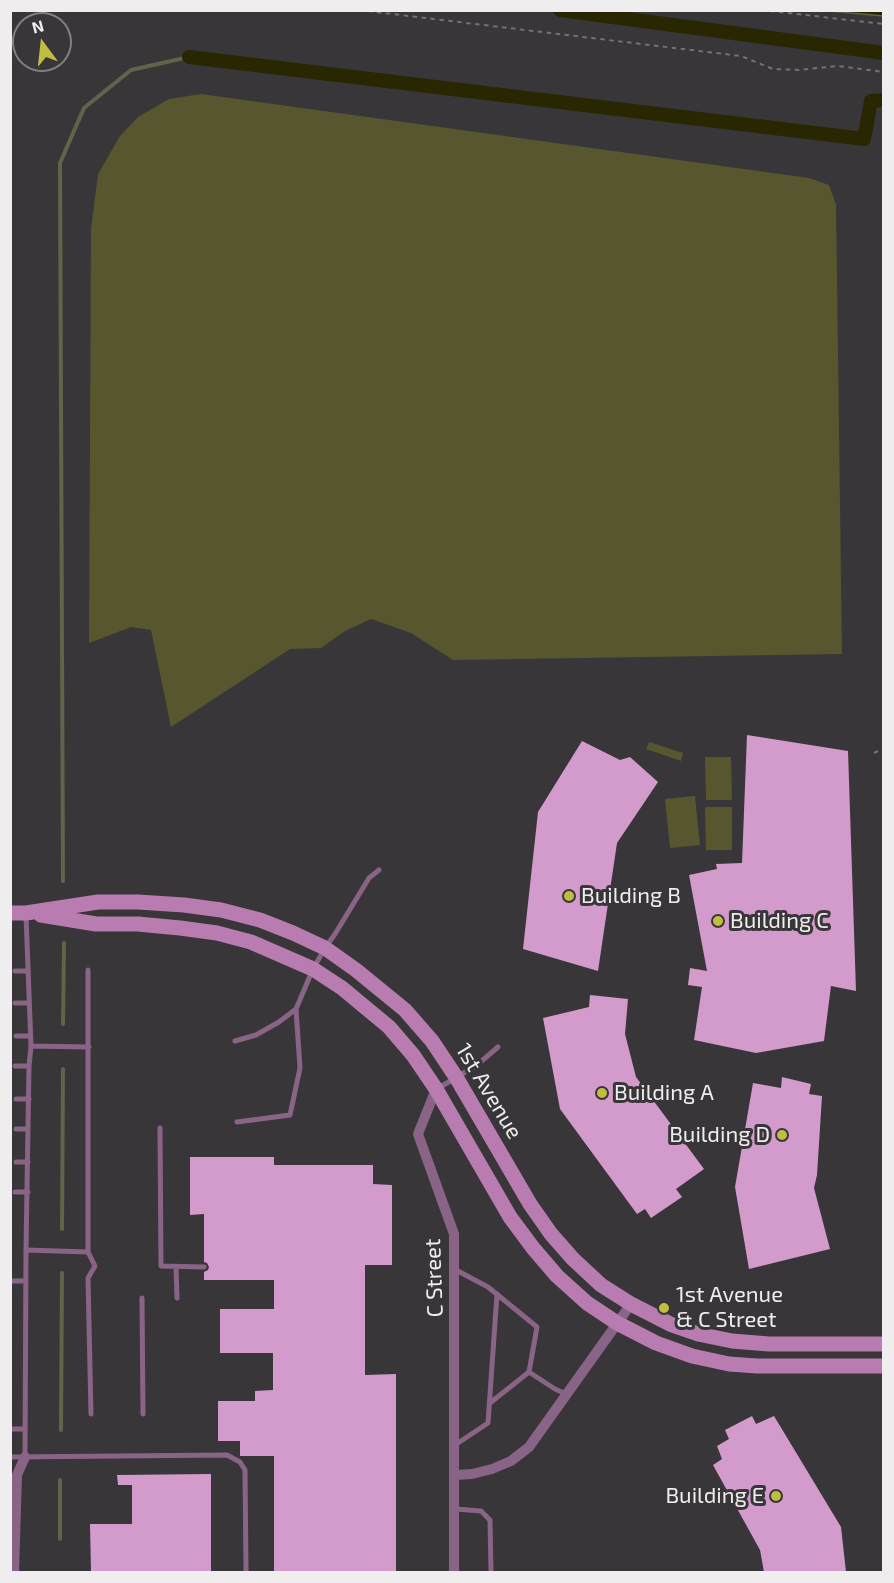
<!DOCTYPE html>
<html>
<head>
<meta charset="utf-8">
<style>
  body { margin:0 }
  #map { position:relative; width:894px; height:1583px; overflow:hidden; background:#393639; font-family:"Exo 2",sans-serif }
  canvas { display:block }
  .frame { position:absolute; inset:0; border:12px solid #f0edef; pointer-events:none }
  .north { position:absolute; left:12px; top:12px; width:60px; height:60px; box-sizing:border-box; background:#393639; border:2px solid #827f82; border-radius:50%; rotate:345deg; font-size:16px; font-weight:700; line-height:24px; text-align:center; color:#f0edef }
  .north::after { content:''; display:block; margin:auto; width:21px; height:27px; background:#c1bd40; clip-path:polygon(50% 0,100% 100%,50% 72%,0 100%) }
</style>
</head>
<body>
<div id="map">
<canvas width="894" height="1583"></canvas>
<div class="frame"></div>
<div class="north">N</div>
</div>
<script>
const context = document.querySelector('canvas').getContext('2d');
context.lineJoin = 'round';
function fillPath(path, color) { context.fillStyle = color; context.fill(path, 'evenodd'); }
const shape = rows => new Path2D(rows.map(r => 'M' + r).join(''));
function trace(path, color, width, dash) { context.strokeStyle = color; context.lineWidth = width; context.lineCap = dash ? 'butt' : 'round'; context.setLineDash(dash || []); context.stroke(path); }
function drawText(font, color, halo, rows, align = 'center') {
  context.font = font + ' "Exo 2",sans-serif'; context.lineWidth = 6; context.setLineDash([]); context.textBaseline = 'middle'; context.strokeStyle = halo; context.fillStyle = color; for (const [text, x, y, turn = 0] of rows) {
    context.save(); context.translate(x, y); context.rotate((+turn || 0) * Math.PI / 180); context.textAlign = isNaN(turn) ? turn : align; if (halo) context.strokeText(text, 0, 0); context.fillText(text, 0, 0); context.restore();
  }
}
fillPath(shape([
  [201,94,809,178,829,185,836,204,842,654,453,660,411,633,371,619,345,631,321,648,290,649,171,727,151,630,131,627,89,643,91,229,98,174,120,136,138,117,169,99],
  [649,742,683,753,681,761,646,749],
  [705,757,731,757,732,800,706,800],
  [695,796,700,845,670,848,665,799],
  [705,807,732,807,732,850,706,850]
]), '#57562e');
const water = shape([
  [830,11,883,11,883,16,830,11]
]);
fillPath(water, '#282702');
trace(water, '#646249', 1.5);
trace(shape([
  [63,881,60,163,84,108,131,70,189,57],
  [63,1024,64,943],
  [62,1229,63,1069],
  [61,1430,62,1273],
  [60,1539,60,1480]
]), '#646249', 4);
trace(shape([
  [560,10,884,53],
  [189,57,864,139,871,101,884,100]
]), '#282702', 14);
fillPath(shape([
  [747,735,848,751,856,991,831,986,824,1041,756,1053,694,1040,702,987,688,985,690,968,707,971,689,875,717,869,716,864,742,863],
  [582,741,620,760,630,757,658,782,617,843,598,971,523,949,538,812],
  [590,995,628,999,625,1034,636,1077,704,1169,676,1189,682,1197,651,1218,645,1209,637,1214,560,1109,543,1018,589,1007],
  [782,1077,811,1084,809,1094,822,1096,817,1175,814,1188,830,1249,749,1269,735,1187,753,1083,781,1088],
  [190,1157,274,1157,274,1165,373,1165,373,1184,392,1185,392,1265,365,1265,365,1375,396,1374,396,1572,274,1572,274,1456,240,1456,240,1441,218,1441,218,1401,255,1401,255,1391,273,1390,273,1353,220,1353,220,1309,274,1309,274,1280,204,1280,204,1272,208,1270,209,1267,207,1263,204,1262,204,1214,190,1215],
  [752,1416,756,1424,774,1416,841,1527,846,1572,764,1572,760,1550,713,1465,722,1459,717,1446,729,1439,725,1430],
  [211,1474,211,1572,91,1572,90,1524,132,1524,132,1485,118,1485,117,1475]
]), '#d29bcb');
trace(shape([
  [359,10,741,56,773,69,798,70,838,66,884,72],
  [761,10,884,24],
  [874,753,884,748]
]), '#747174', 2, [4.5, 4.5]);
trace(shape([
  [88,970,88,1252,95,1266,88,1278,91,1414],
  [15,971,28,971],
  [15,1003,29,1003],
  [16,1036,30,1036],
  [235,1041,256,1035,279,1022,296,1009,313,969,325,948,335,934,369,878,379,870],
  [31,1046,89,1047],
  [15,1066,29,1066],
  [437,1089,477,1065,498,1047],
  [16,1099,29,1099],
  [237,1122,290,1115,300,1068,296,1009],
  [160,1128,161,1266,204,1267],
  [16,1129,28,1129],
  [16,1162,28,1162],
  [15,1192,28,1192],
  [26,1250,88,1252],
  [176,1267,177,1298],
  [454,1269,488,1287,537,1327,529,1372,555,1389,566,1394],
  [10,1281,26,1281],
  [142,1298,143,1414],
  [490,1403,529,1372],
  [10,1429,25,1429],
  [455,1445,488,1423,497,1294],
  [10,1457,227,1455,240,1462,245,1470,246,1572],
  [25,1457,26,1250,29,1066,31,1046,26,915],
  [455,1509,481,1511,490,1520,491,1572]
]), '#8a6486', 5);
trace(shape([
  [436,1089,418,1134,454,1234,454,1572],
  [455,1475,472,1474,492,1469,511,1461,529,1447,631,1304],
  [14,1572,17,1475,25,1457]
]), '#8a6486', 10);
trace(shape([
  [10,913,26,913,98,902,138,902,184,905,221,910,260,920,293,933,325,948,356,970,405,1010,432,1041,456,1077,530,1204,551,1234,573,1259,601,1285,631,1304,672,1325,698,1334,732,1341,769,1344,884,1344],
  [41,915,96,924,138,924,180,928,217,933,251,942,313,969,342,988,389,1027,413,1055,436,1089,510,1217,533,1248,557,1276,587,1303,617,1323,656,1343,692,1356,729,1364,757,1366,884,1366]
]), '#b87cb1', 15);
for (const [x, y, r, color] of [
  [569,896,6,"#c1bd40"],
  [718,921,6,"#c1bd40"],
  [602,1093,6,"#c1bd40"],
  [782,1135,6,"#c1bd40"],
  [664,1308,6,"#c1bd40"],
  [776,1496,6,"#c1bd40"]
]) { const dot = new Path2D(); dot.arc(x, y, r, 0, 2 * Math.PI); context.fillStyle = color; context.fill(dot); trace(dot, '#393639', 2); }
drawText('22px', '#f0edef', '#393639', [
  ["Building B",581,896],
  ["Building C",730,921],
  ["Building A",614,1093],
  ["Building D",770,1135,"right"],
  ["1st Avenue",676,1295],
  ["& C Street",676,1320],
  ["Building E",764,1496,"right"]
], 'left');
drawText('22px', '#f0edef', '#393639', [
  ["1st Avenue",489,1091,59],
  ["C Street",434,1278,-92]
]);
</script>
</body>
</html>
